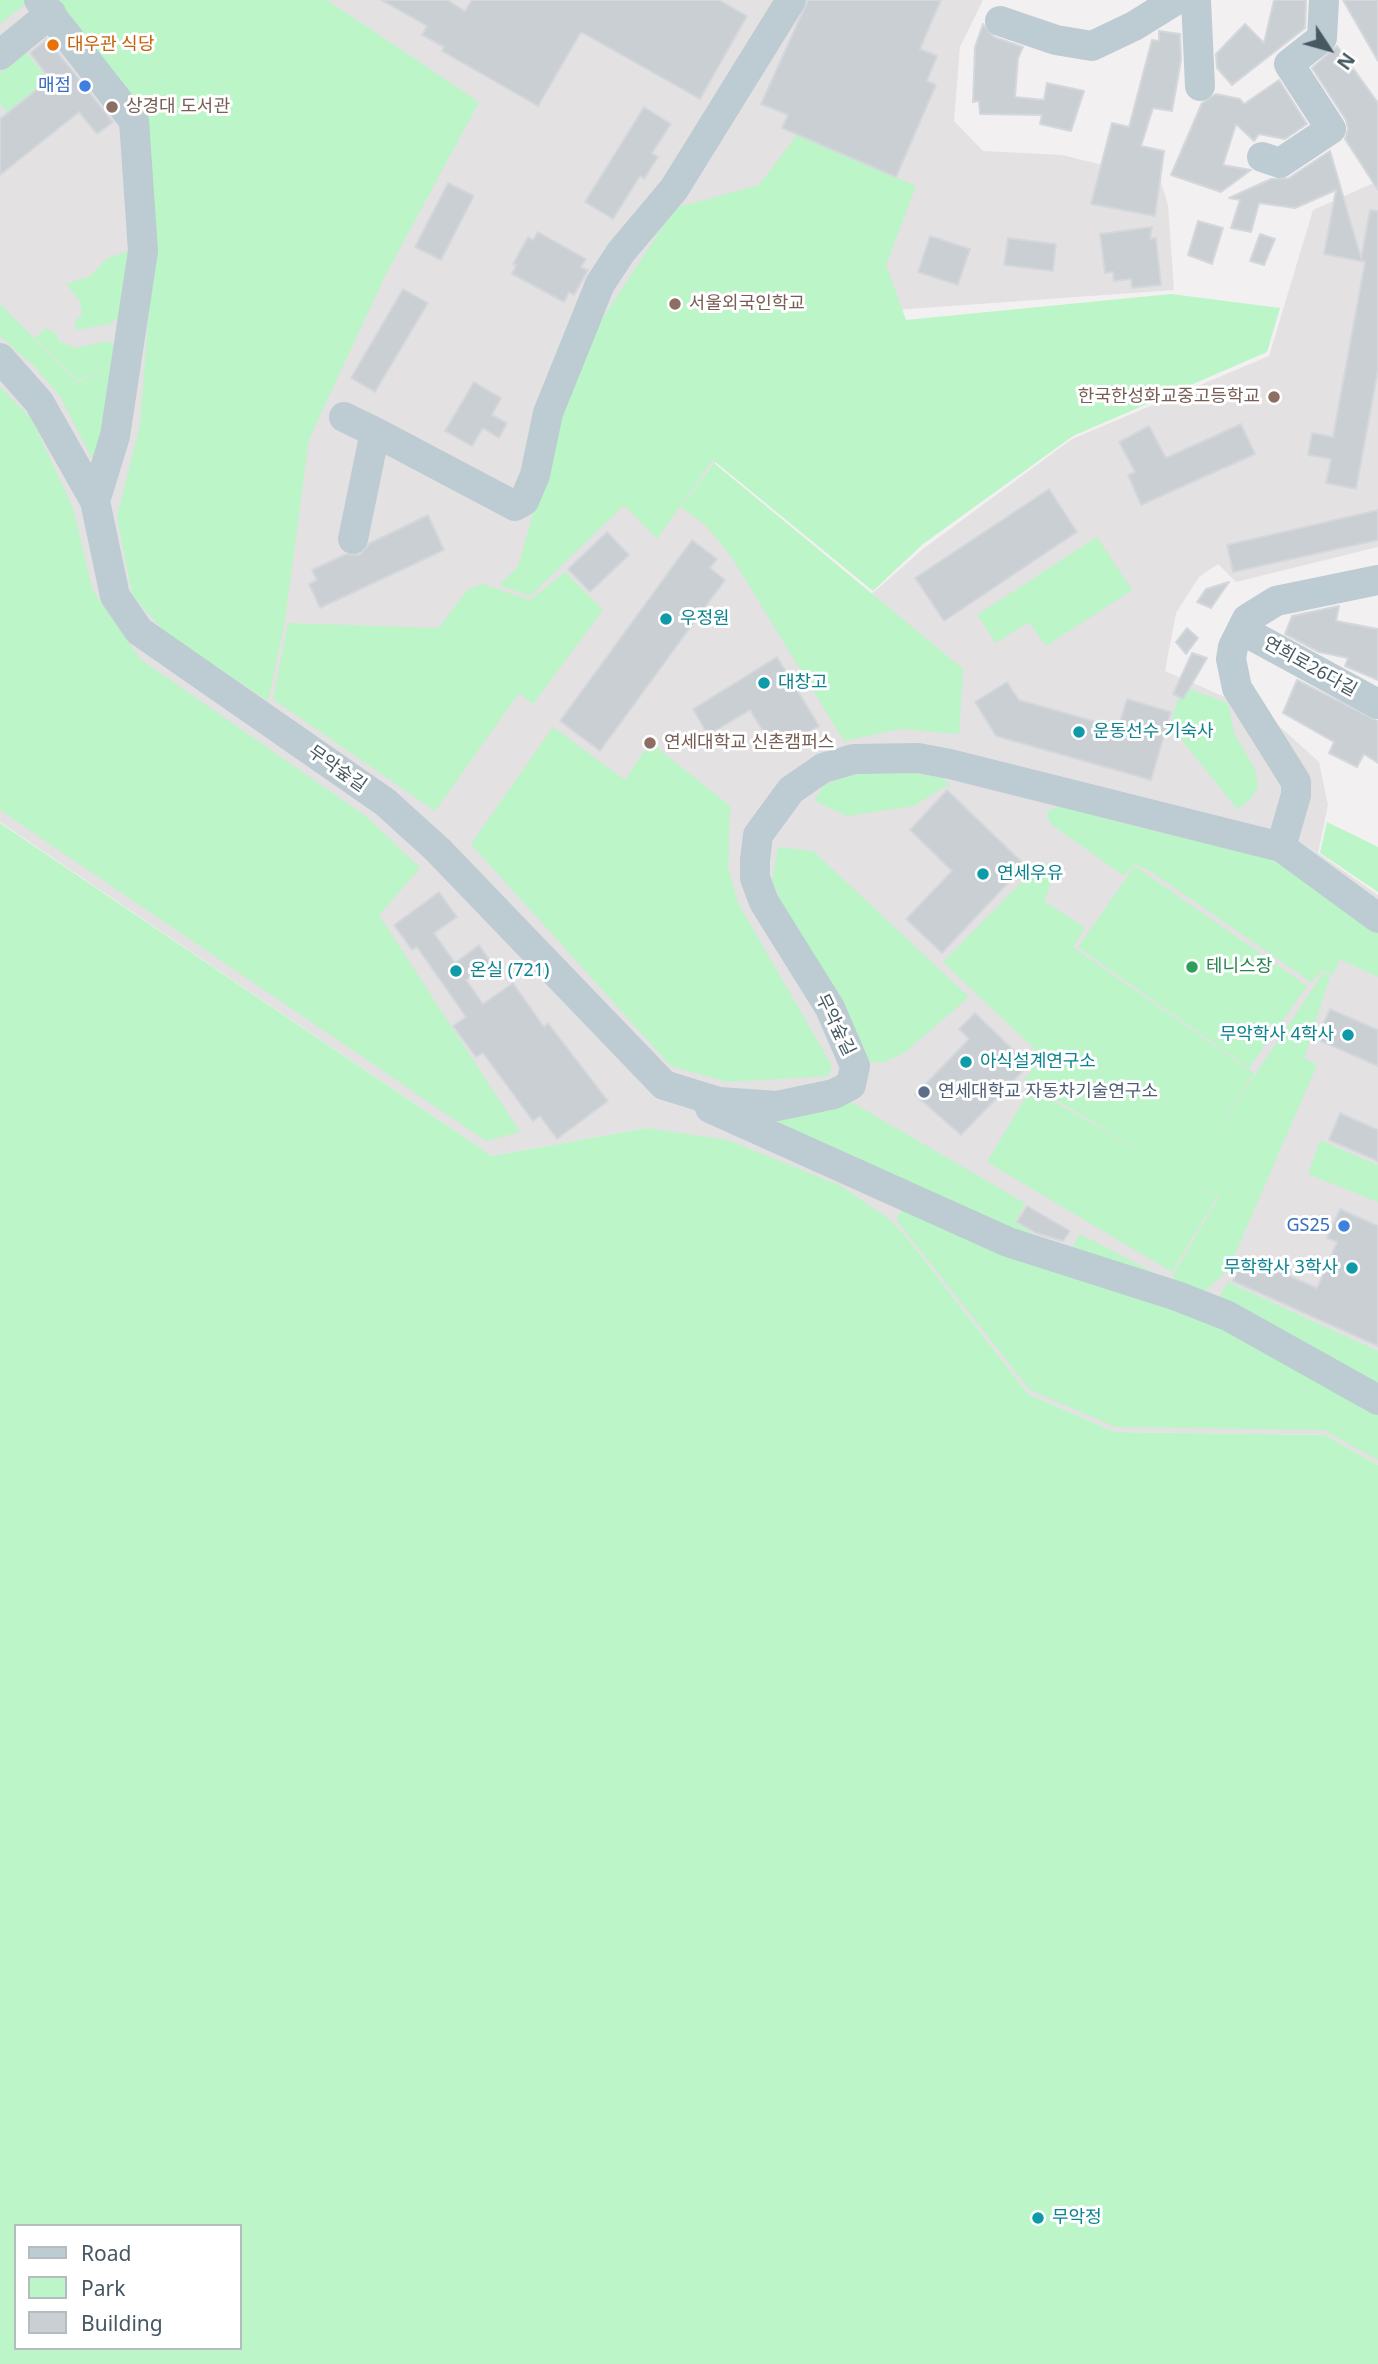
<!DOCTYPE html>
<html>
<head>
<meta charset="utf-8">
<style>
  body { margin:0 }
  #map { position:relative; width:1378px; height:2364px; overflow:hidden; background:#f3f0f1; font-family:"Noto Sans",sans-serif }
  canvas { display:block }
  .legend { position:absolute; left:14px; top:2224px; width:228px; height:126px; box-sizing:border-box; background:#fff; border:2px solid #b5bcc0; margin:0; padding:9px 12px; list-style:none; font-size:21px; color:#465861 }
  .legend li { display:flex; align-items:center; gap:14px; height:35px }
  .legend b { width:35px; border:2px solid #b5bcc0 }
  .north { position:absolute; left:1294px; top:14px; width:70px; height:70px; -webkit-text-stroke:5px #fff; paint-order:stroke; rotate:126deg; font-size:19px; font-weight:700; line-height:28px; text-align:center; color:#465861 }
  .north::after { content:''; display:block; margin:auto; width:24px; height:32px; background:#465861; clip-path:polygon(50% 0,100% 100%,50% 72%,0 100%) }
</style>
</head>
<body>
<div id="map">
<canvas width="1378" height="2364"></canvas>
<ul class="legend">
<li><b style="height:9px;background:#bdcbd2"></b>Road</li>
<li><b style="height:19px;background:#bbf5c8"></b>Park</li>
<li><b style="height:19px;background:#cacfd4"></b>Building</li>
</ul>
<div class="north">N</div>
</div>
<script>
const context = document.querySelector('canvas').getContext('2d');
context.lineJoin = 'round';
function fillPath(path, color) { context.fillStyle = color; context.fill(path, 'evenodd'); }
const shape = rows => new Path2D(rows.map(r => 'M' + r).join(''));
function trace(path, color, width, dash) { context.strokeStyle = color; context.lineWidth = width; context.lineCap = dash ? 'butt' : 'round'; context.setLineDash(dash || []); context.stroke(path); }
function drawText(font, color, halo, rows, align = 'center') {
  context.font = font + ' "Noto Sans","Noto Sans KR",sans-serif'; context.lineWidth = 6; context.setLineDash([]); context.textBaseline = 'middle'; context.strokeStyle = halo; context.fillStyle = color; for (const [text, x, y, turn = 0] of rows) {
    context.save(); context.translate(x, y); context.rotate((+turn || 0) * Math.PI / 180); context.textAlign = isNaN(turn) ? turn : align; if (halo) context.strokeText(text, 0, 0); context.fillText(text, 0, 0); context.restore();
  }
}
fillPath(shape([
  [0,0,983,0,960,47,954,121,983,151,1062,155,1160,179,1168,205,1174,290,770,319,703,495,867,598,923,549,1072,439,1269,356,1313,210,1378,181,1378,547,1236,582,1218,564,1199,577,1176,613,1165,671,1232,700,1258,707,1319,762,1328,805,1318,853,1378,895,1378,1465,1325,1435,1115,1432,1028,1394,905,1235,888,1218,646,1128,492,1156,0,822]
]), '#e4e1e3');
fillPath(shape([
  [0,0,26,0,28,2,0,24],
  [52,0,327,0,479,102,385,276,309,439,285,621,268,701,164,632,132,594,117,517,140,425,153,258,145,117],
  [26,52,48,79,7,112,0,104,0,73],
  [797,135,916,186,886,265,906,320,1171,294,1280,308,1267,352,1073,436,923,544,873,591,713,460,657,539,624,505,530,596,499,585,518,567,560,417,587,342,675,208,759,185],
  [128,251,131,251,125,312,110,324,76,330,75,321,82,314,80,301,66,284,90,276,106,259],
  [0,304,77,382,106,370,77,380,35,338,46,328,57,334,59,341,75,348,108,341,116,346,99,459,92,458,60,396,35,367,0,336],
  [0,387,31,418,73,508,93,591,140,659,367,817,420,868,379,915,520,1132,486,1141,0,810],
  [714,463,963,669,959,734,900,729,844,741,731,556,706,526,681,507],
  [1097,537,1132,590,1046,646,1029,622,996,643,977,615],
  [565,572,603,610,533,704,519,693,435,811,273,699,288,623,439,628,467,590,483,584,530,600],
  [1182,686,1228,703,1234,733,1255,769,1258,787,1249,801,1237,809,1170,725],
  [553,727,625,780,650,742,730,806,728,867,738,903,832,1066,828,1076,727,1082,671,1066,471,844],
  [888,769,942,778,953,788,947,785,914,806,847,816,814,801,824,785,849,776],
  [1062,805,1122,823,1268,858,1307,879,1378,931,1378,977,1340,959,1333,975,1323,970,1311,982,1152,872,1135,864,1124,876,1052,825,1047,817,1048,811],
  [1327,822,1378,847,1378,892,1320,853],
  [0,823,492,1156,646,1128,728,1140,841,1186,888,1218,905,1235,1028,1394,1115,1432,1325,1435,1378,1465,1378,2364,0,2364],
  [16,2226,240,2226,240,2348,16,2348],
  [778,847,813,851,969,997,904,1053,882,1063,864,1061,789,921,772,880],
  [1042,861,1056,870,1044,901,1085,928,1073,947,1254,1073,1209,1143,1324,972,1330,976,1304,1058,1317,1065,1228,1270,1197,1298,1179,1292,1173,1275,1219,1197,1190,1181,1217,1197,1172,1272,987,1162,1031,1088,1152,1158,1024,1080,1042,1056,943,962],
  [1135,866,1307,986,1249,1068,1078,947],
  [846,1099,1025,1203,1015,1222,1062,1253,746,1109],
  [1320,1140,1378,1165,1378,1202,1308,1174],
  [908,1202,1225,1320,1378,1407,1378,1460,1324,1430,1116,1427,1030,1390,896,1219],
  [1080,1234,1166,1279,1067,1257],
  [1228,1282,1378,1351,1378,1389,1217,1301]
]), '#bbf5c8');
const building = shape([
  [381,0,447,0,465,11,472,0,719,0,747,16,700,99,581,32,538,106,442,51,444,47,422,35,427,26,381,0],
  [808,0,941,0,920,49,937,56,927,81,936,85,896,177,782,128,788,115,761,104,808,0],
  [1274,0,1306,0,1305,28,1232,85,1217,68,1216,54,1245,24,1264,43,1274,0],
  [1343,0,1378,0,1378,61,1343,0],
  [983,24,994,37,1023,47,1018,58,1015,97,1044,100,1047,83,1084,91,1071,131,1040,124,1042,115,980,114,979,101,973,102,975,47,983,24],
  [1159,31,1180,34,1181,60,1172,111,1153,108,1141,146,1164,151,1155,216,1091,204,1112,123,1129,127,1152,40,1159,41,1159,31],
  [47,39,113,122,97,134,79,112,0,175,0,119,50,79,30,53,47,39],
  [1337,46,1378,103,1378,190,1345,139,1348,129,1346,120,1312,68,1337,46],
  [1279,80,1307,124,1285,139,1259,134,1254,141,1236,124,1223,165,1251,170,1221,192,1171,175,1202,103,1216,94,1240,99,1244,104,1279,80],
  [644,107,671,124,652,153,658,157,644,179,640,176,613,219,585,202,644,107],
  [1330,151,1361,258,1370,210,1378,211,1378,370,1356,489,1326,483,1331,459,1308,455,1312,433,1333,437,1365,262,1324,254,1336,190,1295,208,1259,203,1251,232,1231,228,1240,200,1229,198,1271,179,1289,178,1330,151],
  [448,183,474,196,441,260,415,247,448,183],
  [1198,221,1223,228,1212,264,1188,255,1198,221],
  [1152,227,1150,239,1156,238,1161,285,1132,288,1131,279,1114,281,1113,272,1105,273,1100,234,1152,227],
  [538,232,586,259,581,267,588,270,574,295,569,292,564,302,512,274,516,265,513,264,528,237,533,240,538,232],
  [1260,234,1275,239,1264,265,1250,261,1260,234],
  [930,236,970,249,958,285,918,272,930,236],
  [1008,238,1056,244,1053,271,1004,265,1008,238],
  [403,289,428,303,375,392,351,378,403,289],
  [474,382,501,398,492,415,507,423,499,438,483,428,472,446,445,431,474,382],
  [1241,424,1255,454,1141,505,1128,475,1135,472,1119,442,1149,426,1166,458,1241,424],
  [1049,489,1077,532,944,621,915,578,1049,489],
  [1378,510,1378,540,1233,572,1227,545,1378,510],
  [428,515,444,550,320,608,309,584,317,580,312,570,346,554,359,555,370,543,428,515],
  [607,532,629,555,590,592,568,569,607,532],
  [692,540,717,559,710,568,725,580,600,751,560,721,692,540],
  [1229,582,1211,608,1197,602,1206,589,1229,582],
  [1339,606,1336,621,1378,629,1378,680,1345,666,1348,658,1319,652,1285,634,1292,616,1339,606],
  [1187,628,1198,638,1186,654,1176,642,1187,628],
  [1192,653,1207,658,1183,699,1173,694,1192,653],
  [777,657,819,726,776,752,750,710,708,735,693,709,777,657],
  [1297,680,1378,721,1378,763,1364,754,1357,767,1329,753,1334,742,1283,713,1297,680],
  [1007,682,1019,700,1118,728,1127,699,1171,712,1151,780,996,736,975,702,1007,682],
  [947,790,1025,865,942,953,906,919,952,871,910,830,947,790],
  [439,892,457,917,434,933,455,963,479,945,491,962,466,980,483,1004,513,983,544,1027,548,1023,608,1101,557,1139,540,1116,533,1121,483,1053,476,1057,453,1026,466,1017,417,947,412,950,394,925,439,892],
  [1330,1009,1378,1030,1378,1066,1316,1039,1330,1009],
  [975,1013,1029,1065,961,1135,915,1095,969,1039,959,1029,975,1013],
  [1340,1113,1378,1130,1378,1161,1329,1140,1340,1113],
  [1027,1206,1070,1231,1063,1241,1036,1233,1017,1222,1027,1206],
  [1340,1209,1378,1226,1378,1346,1233,1281,1244,1256,1317,1288,1337,1242,1327,1238,1340,1209]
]);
fillPath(building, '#cacfd4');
trace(building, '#d4d8dd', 2);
trace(shape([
  [39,0,134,121,143,251,115,436,95,501],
  [1196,0,1200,86],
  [1000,21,1056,40,1092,46,1134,26,1176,0],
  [0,55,51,13],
  [1262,157,1280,163,1331,129,1289,64,1322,38,1324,0],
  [0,358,39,402,95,501,115,596,139,631,385,802,438,850,664,1085,719,1102,777,1106,834,1094,851,1085,855,1066,830,1008,764,902,755,878,755,860,758,835,791,790,823,768,854,759,918,758,950,764,1281,847,1378,918],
  [344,417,375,432],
  [353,539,375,432,515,506,524,501,535,475,548,413,600,284,621,252,674,189,791,0],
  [1242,630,1378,704],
  [1281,847,1296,795,1296,782,1237,688,1231,659,1233,647,1247,619,1276,601,1378,580],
  [710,1108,1008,1242,1177,1296,1228,1316,1378,1400]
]), '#bdcbd2', 30);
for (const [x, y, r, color] of [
  [53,45,7,"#e8710a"],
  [85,86,7,"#3f7fe0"],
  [112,107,7,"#8d6e63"],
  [675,304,7,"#8d6e63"],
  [1274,397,7,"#8d6e63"],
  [666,619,7,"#0f9aa8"],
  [764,683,7,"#0f9aa8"],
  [1079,732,7,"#0f9aa8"],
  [650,743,7,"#8d6e63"],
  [983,874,7,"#0f9aa8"],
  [1192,967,7,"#2e9e5b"],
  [456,971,7,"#0f9aa8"],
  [1348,1035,7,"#0f9aa8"],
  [966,1062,7,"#0f9aa8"],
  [924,1092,7,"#5c6f8a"],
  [1344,1226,7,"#3f7fe0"],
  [1352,1268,7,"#0f9aa8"],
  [1038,2218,7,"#0f9aa8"]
]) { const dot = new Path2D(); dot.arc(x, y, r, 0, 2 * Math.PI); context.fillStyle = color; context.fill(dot); trace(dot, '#fff', 2.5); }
drawText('18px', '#c56008', '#fff', [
  ["대우관 식당",67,45]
], 'left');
drawText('18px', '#366cbe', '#fff', [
  ["매점",71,86],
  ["GS25",1330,1226]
], 'right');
drawText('18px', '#785e54', '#fff', [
  ["상경대 도서관",126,107],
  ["서울외국인학교",689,304],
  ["한국한성화교중고등학교",1260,397,"right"],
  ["연세대학교 신촌캠퍼스",664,743]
], 'left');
drawText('18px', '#0d838f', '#fff', [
  ["우정원",680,619],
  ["대창고",778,683],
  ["운동선수 기숙사",1093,732],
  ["연세우유",997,874],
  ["온실 (721)",470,971],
  ["무악학사 4학사",1334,1035,"right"],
  ["아식설계연구소",980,1062],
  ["무학학사 3학사",1338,1268,"right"],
  ["무악정",1052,2218]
], 'left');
drawText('18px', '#465861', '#fff', [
  ["연희로26다길",1310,667,29],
  ["무악숲길",337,769,35],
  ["무악숲길",835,1025,64]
]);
drawText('18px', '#27864d', '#fff', [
  ["테니스장",1206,967]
], 'left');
drawText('18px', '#4e5e75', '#fff', [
  ["연세대학교 자동차기술연구소",938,1092]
], 'left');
</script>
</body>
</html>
